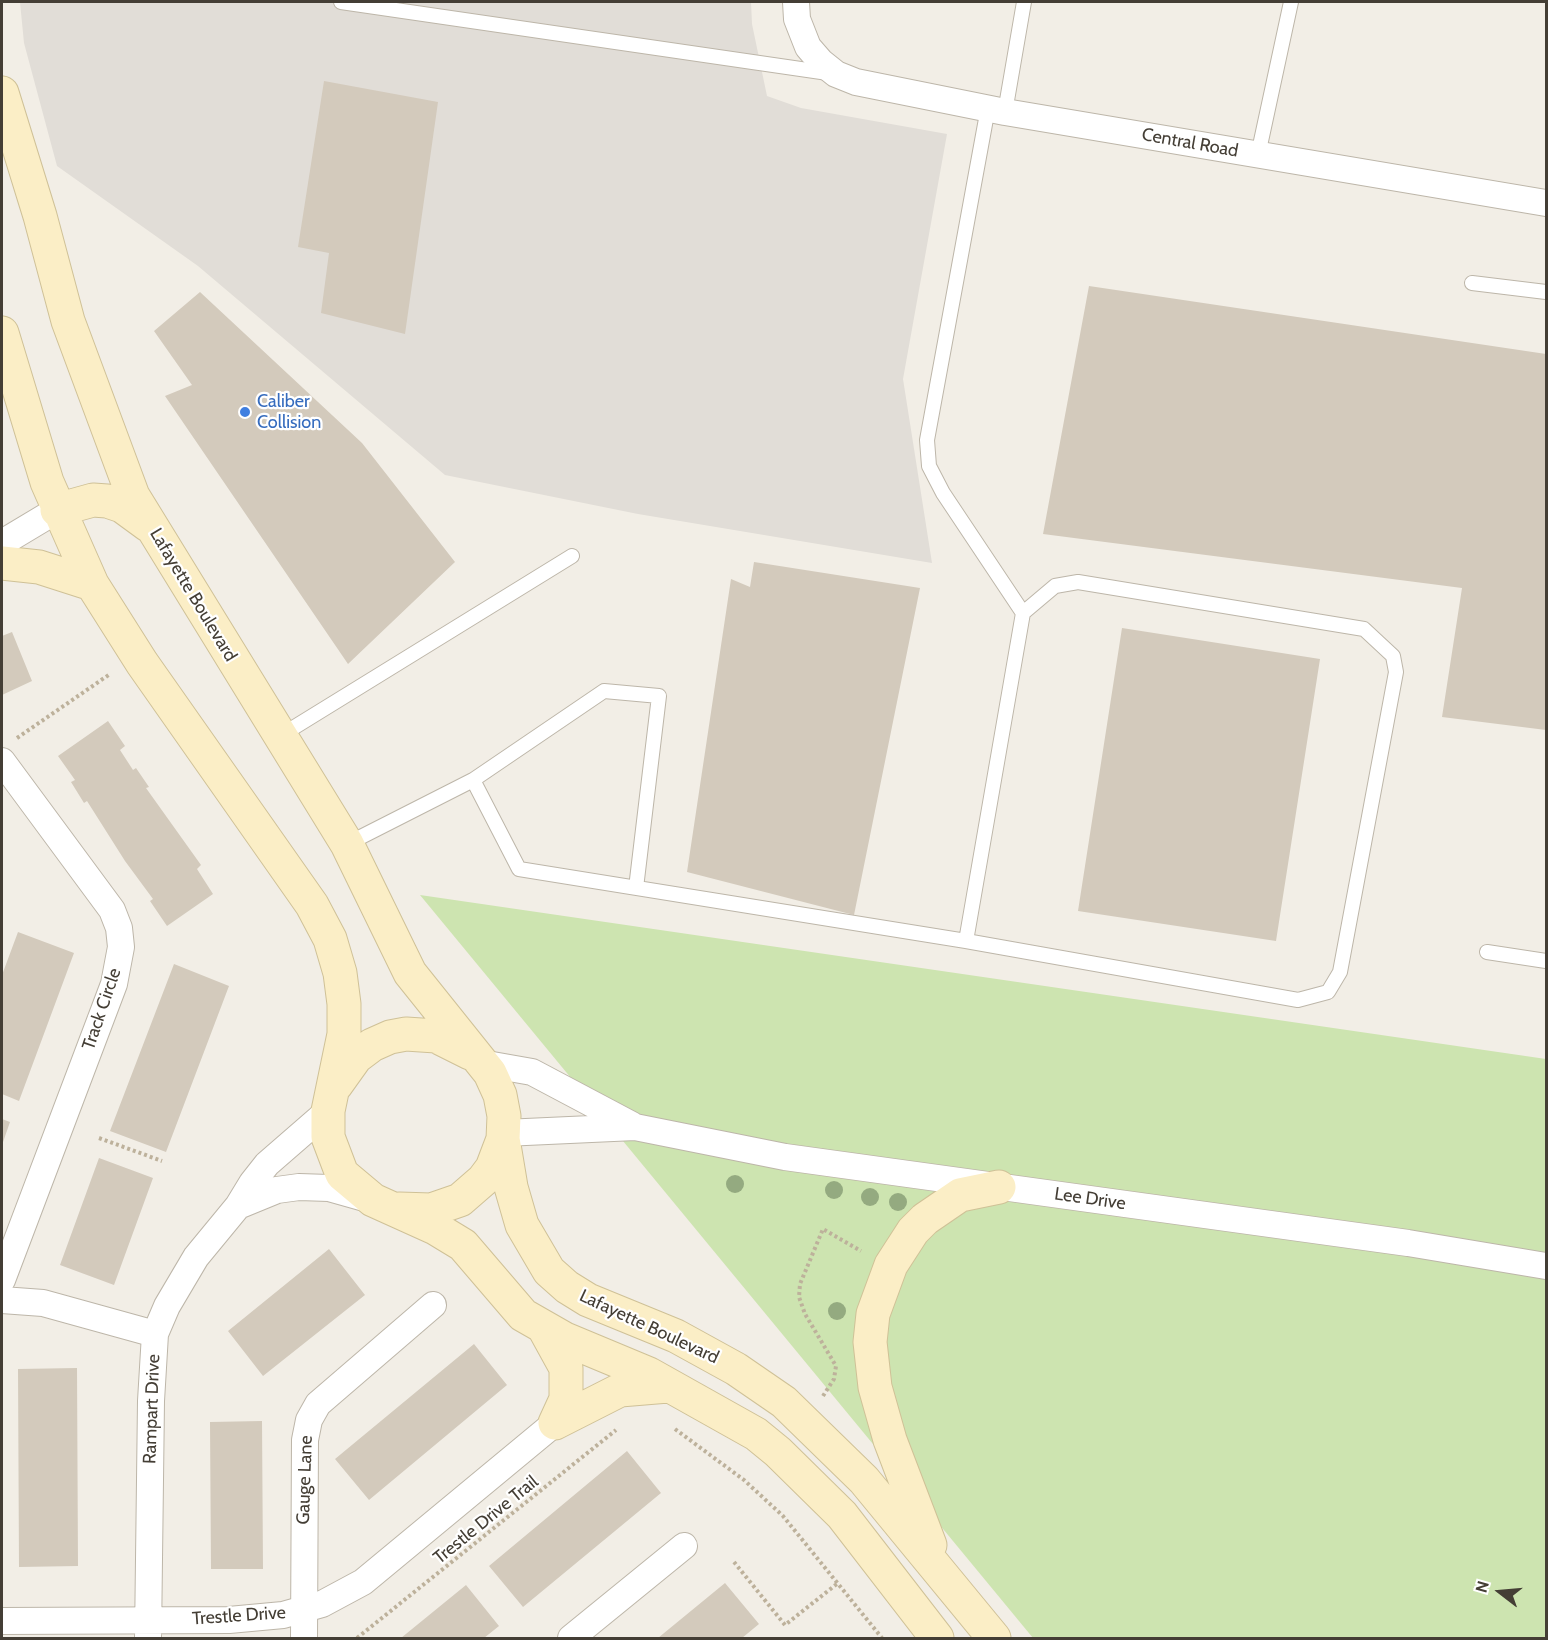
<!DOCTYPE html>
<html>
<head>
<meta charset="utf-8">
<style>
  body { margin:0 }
  #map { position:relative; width:1548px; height:1640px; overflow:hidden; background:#f2eee6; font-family:Cabin,sans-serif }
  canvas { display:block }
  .frame { position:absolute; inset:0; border:3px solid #443e35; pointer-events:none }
  .north { position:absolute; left:1470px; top:1562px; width:60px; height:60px; -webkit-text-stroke:4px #fff; paint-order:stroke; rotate:286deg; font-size:16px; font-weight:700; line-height:24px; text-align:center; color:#443e35 }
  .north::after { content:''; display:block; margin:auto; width:21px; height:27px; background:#443e35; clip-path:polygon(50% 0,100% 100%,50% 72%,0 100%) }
</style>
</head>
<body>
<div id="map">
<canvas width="1548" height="1640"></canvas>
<div class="frame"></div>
<div class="north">N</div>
</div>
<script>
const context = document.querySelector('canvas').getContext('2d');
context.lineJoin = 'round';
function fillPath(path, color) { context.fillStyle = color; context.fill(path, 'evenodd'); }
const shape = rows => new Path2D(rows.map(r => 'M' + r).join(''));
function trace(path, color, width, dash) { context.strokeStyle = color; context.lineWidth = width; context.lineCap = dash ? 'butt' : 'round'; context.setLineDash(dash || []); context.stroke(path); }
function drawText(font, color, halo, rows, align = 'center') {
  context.font = font + ' Cabin,sans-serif'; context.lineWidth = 4.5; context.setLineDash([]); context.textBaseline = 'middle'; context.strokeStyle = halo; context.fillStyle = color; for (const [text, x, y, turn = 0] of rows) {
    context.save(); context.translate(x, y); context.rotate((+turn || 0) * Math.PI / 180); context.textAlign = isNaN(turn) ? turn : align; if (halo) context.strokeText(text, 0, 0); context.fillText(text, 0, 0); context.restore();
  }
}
fillPath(shape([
  [20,2,751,2,752,24,767,96,801,108,947,134,903,379,932,563,638,514,445,475,198,266,57,166,24,43]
]), '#e1ddd7');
fillPath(shape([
  [420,895,1546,1059,1546,1638,1033,1638]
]), '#cde4b0');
fillPath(shape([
  [324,81,438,102,405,334,321,313,329,253,298,247],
  [1089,286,1546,354,1546,730,1442,717,1462,588,1043,534],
  [200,292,362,443,455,562,348,664,165,396,192,385,154,331],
  [754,562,920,588,854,915,687,872,731,579,750,587],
  [1122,628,1320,659,1276,941,1078,911],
  [12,632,32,681,2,695,2,636],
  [108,721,125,746,120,750,133,770,136,768,149,787,146,788,201,865,197,869,213,894,167,926,150,901,153,899,125,861,87,801,84,803,71,782,75,780,58,756],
  [18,932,74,953,19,1101,2,1094,2,975],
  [174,964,229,986,166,1152,110,1131],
  [2,1119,10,1122,2,1145],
  [99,1158,153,1178,114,1285,60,1265],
  [329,1249,365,1295,263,1376,228,1331],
  [474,1344,507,1385,369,1500,335,1459],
  [77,1368,78,1566,19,1567,18,1369],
  [262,1421,263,1569,211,1569,210,1422],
  [627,1451,661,1493,523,1607,489,1566],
  [725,1583,759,1624,742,1638,658,1638],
  [466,1585,499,1626,484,1638,401,1638]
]), '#d3cabc');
const service = shape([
  [341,2,828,73],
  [988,108,927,440,929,466,943,493,1023,613],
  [1005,112,1024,2],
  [1258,155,1291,2],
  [1472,283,1546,292],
  [280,736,572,556],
  [473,780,604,691,659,696,636,888],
  [347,844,473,780,519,869,966,941,1023,613,1055,586,1078,582,1364,629,1393,656,1396,672,1340,972,1328,992,1298,1000,966,941],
  [1487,952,1546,961]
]);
const minor = shape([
  [796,2,797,19,808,47,821,62,836,74,856,82,1005,112,1546,203],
  [2,543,57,510],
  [2,761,112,910,119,928,121,947,114,984,2,1280],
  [481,1063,532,1072,632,1125],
  [504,1133,635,1127,785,1157,1408,1243,1546,1266],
  [238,1206,277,1190,299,1187,329,1188,368,1199],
  [2,1300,43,1303,155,1334],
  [2,1621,229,1620,283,1615,322,1604,363,1582,555,1423],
  [148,1638,151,1401,155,1334,167,1306,196,1257,238,1206,252,1183,267,1164,328,1111],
  [304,1638,305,1440,309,1420,318,1404,433,1305],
  [571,1638,684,1546]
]);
const secondary = shape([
  [2,93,40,216,68,321,133,496,347,844,410,973,490,1073,500,1095,504,1116,503,1139,492,1168,483,1180,460,1200,431,1210,399,1209],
  [2,333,47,482,92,584,142,663,312,905,330,939,340,973,344,1004,344,1034,328,1111,328,1137,342,1174,373,1200,435,1228,463,1245,523,1315,565,1339,649,1374,756,1434,778,1452,842,1515,937,1638],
  [57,510,93,500,107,501,122,506,148,525],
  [2,563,39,567,92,584],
  [336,1085,356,1057,372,1045,390,1037,406,1034,436,1036,470,1053],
  [503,1139,511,1187,522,1225,549,1271,567,1287,588,1300,676,1336,736,1369,784,1402,864,1480,994,1638],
  [544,1328,566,1368,566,1399,555,1423],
  [555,1423,620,1390,668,1386],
  [930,1545,890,1440,875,1387,870,1342,873,1314,891,1265,913,1231,925,1219,960,1195,999,1187]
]);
trace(service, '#bdb6a9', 16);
trace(minor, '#bdb6a9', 28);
trace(secondary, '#cfc197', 35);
trace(shape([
  [17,738,110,674],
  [99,1138,162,1161],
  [823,1396,834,1379,836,1366,805,1314,799,1297,800,1284,823,1229,861,1251],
  [675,1429,744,1480,783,1516,882,1638],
  [734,1562,785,1625,838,1583],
  [357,1638,616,1430]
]), '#bdb19b', 4, [3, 3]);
trace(service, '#fff', 14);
trace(minor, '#fff', 26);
trace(secondary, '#fbeec6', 33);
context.fillStyle = '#94aa80';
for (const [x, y] of [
  [735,1184],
  [834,1190],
  [870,1197],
  [898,1202],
  [837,1311]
]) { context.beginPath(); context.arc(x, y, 9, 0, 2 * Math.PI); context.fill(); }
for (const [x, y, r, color] of [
  [245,412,6,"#3f7fe0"]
]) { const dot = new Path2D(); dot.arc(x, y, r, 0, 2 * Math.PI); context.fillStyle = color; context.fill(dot); trace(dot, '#fff', 2); }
drawText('18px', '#443e35', '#fff', [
  ["Central Road",1190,143,10],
  ["Lafayette Boulevard",193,595,59],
  ["Track Circle",102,1009,-71],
  ["Lee Drive",1090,1199,8],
  ["Lafayette Boulevard",649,1327,25],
  ["Rampart Drive",152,1409,-88],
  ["Gauge Lane",305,1480,-88],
  ["Trestle Drive Trail",486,1520,-39],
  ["Trestle Drive",239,1616,-4]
]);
drawText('18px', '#366cbe', '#fff', [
  ["Caliber",257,402],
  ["Collision",257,423]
], 'left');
</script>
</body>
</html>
